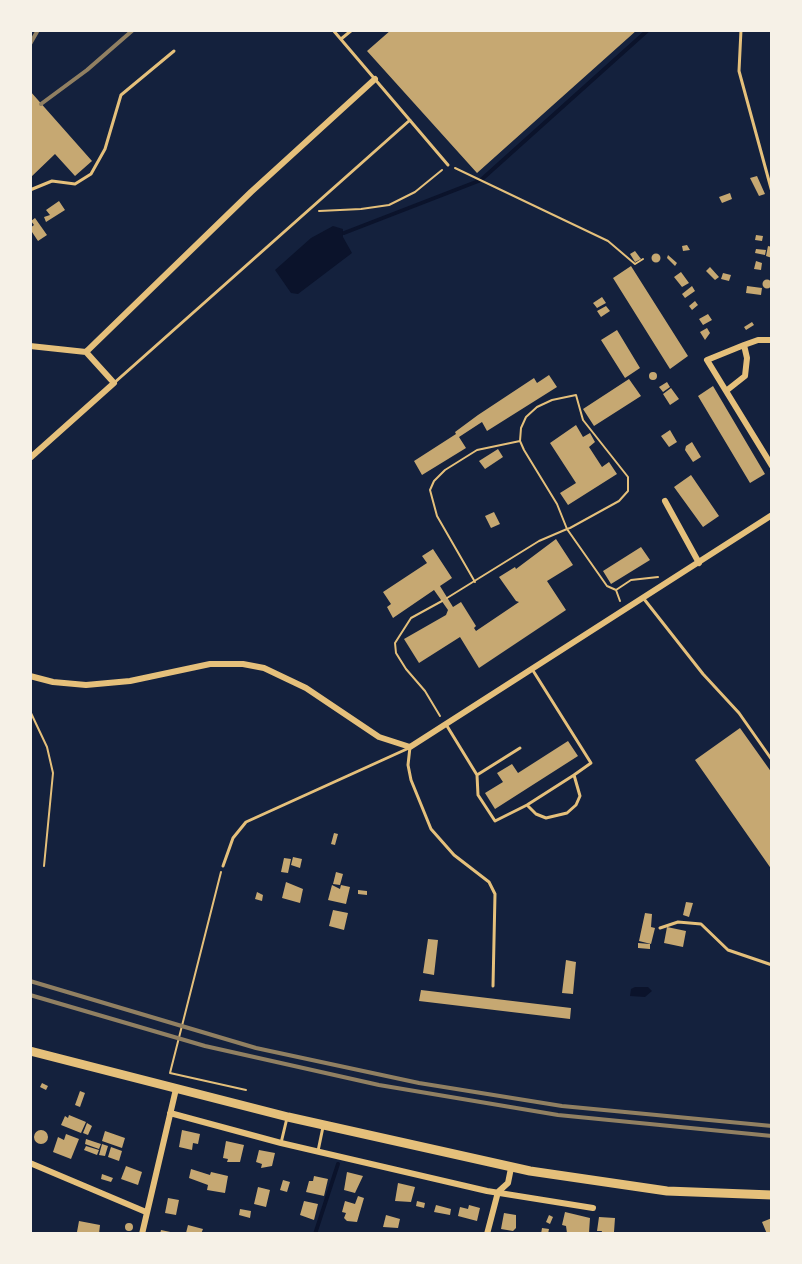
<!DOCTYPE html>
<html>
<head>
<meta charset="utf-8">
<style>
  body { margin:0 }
  #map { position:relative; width:802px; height:1264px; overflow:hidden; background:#14213d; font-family:"Varela Round",sans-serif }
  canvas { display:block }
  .frame { position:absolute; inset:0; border:32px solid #f6f1e7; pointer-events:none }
</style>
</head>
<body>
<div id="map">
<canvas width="802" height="1264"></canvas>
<div class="frame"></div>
</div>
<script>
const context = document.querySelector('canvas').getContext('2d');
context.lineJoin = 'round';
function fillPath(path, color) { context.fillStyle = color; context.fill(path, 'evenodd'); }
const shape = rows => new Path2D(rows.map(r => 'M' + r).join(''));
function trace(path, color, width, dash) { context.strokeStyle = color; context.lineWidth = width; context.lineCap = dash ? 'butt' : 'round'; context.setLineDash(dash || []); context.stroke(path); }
fillPath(shape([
  [333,226,343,229,343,237,352,253,298,294,291,293,275,270,311,238],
  [635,987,648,987,652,991,645,997,630,996,631,989]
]), '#0b132b');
trace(shape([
  [344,233,481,180,648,30],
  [315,1234,338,1164]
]), '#0b132b', 4);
fillPath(shape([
  [391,30,637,30,477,173,367,51],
  [30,91,92,161,75,176,55,154,30,178],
  [757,176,765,194,759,196,750,178],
  [730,193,732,199,722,203,719,197],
  [59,201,65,210,46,222,44,217,50,215,46,210],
  [35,218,47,235,38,241,32,232,30,234,30,228,34,225,31,221],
  [756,235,763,236,762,241,755,240],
  [687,245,690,250,683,251,682,246],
  [768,246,772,247,772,258,766,256],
  [756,249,766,250,765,255,755,253],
  [635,251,641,259,635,262,630,254],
  '651.5 258a4.5 4.5 0 1 1 9 0a4.5 4.5 0 1 1-9 0Z',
  [668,255,677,263,675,266,667,258],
  [756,261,762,263,761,270,754,269],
  [631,266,688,356,670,369,613,278],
  [710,267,719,277,715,280,706,271],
  [681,272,689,283,682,287,674,277],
  [723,273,731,275,729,281,721,279],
  '762.5 284a4.5 4.5 0 1 1 9 0a4.5 4.5 0 1 1-9 0Z',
  [692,286,695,291,685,298,682,294],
  [747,286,762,288,761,295,746,293],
  [602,297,606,303,597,308,593,303],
  [695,301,698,305,692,310,689,306],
  [606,306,610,311,601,317,597,311],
  [708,314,712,320,703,325,699,319],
  [752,322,754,325,746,330,744,327],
  [707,328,710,333,705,340,700,332],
  [617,330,640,368,625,378,601,340],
  '649 376a4 4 0 1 1 8 0a4 4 0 1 1-8 0Z',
  [549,375,557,387,487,431,482,422,459,437,466,448,422,475,414,461,456,434,455,432,478,415,534,378,537,383],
  [629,379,641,396,594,426,583,409],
  [667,382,670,387,663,392,659,387],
  [713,386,765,474,750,483,698,396],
  [671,388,679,399,670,405,663,394],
  [576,425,583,437,590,433,595,442,589,447,602,467,609,462,617,474,568,505,560,493,576,483,550,443],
  [670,430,677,442,669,447,661,436],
  [692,442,701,457,693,462,685,450,686,446],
  [498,449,503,457,485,469,479,461],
  [691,475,719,516,703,527,674,487],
  [494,512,500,524,491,528,485,516],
  [556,539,573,565,547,581,566,610,479,668,460,637,419,663,404,639,446,615,448,610,434,590,393,618,387,607,391,604,383,592,427,563,422,556,433,549,452,578,440,586,453,607,461,602,476,626,474,628,476,631,519,602,516,601,499,577,515,567,516,569],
  [641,547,650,560,611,584,603,571],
  [740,728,772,773,772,870,695,760],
  [568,741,578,756,495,809,485,793,503,782,497,773,512,764,518,773],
  [334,833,338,834,335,845,331,844],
  [293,857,302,859,300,868,291,865],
  [284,858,291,859,288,873,281,872],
  [336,872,343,874,340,885,333,884],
  [286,882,303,889,300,903,282,898],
  [332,885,340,889,341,885,350,887,346,904,328,900],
  [358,890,367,891,367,895,358,894],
  [257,892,263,895,262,901,255,899],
  [686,902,693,903,689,917,683,915],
  [333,910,348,913,344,930,329,926],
  [645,913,652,914,651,927,655,928,651,944,639,941],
  [667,927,686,931,683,947,664,943],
  [428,939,438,940,434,975,423,973],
  [638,943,650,944,650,949,638,948],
  [566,960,576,962,573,994,562,993],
  [421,990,571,1008,570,1019,419,1001],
  [42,1083,48,1086,46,1090,40,1087],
  [80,1091,85,1093,80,1107,75,1105],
  [69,1115,86,1122,81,1133,61,1125,65,1116,68,1118],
  [87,1123,92,1126,88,1135,83,1133],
  '34 1137a7 7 0 1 1 14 0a7 7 0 1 1-14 0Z',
  [182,1130,200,1134,198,1144,193,1143,192,1150,179,1147],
  [105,1131,125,1138,122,1148,102,1141],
  [66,1134,79,1139,71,1159,53,1152,58,1137,64,1140],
  [86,1139,101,1144,99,1149,85,1144],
  [226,1141,244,1145,240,1162,227,1162,228,1159,223,1158],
  [102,1144,108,1146,105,1156,99,1155],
  [86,1146,99,1150,97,1155,84,1150],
  [111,1147,122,1151,119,1161,108,1157],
  [259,1150,275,1153,272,1166,261,1168,262,1164,256,1162],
  [126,1166,142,1172,138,1185,121,1179],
  [191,1169,210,1175,211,1172,228,1176,225,1193,207,1190,208,1185,189,1178],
  [347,1172,363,1176,355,1193,344,1190],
  [102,1174,113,1178,111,1182,101,1179],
  [314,1176,328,1179,324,1196,306,1192,309,1181,313,1181],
  [283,1180,290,1182,287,1192,280,1190],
  [398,1183,415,1187,411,1202,395,1201],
  [258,1187,270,1190,266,1207,254,1204],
  [358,1196,364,1198,357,1222,347,1221,344,1218,346,1213,342,1212,345,1201,355,1204],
  [168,1198,179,1200,176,1215,165,1213],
  [304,1201,318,1204,314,1220,300,1215],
  [417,1201,425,1203,424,1208,416,1206],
  [436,1205,451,1209,450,1215,434,1212],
  [469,1205,480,1208,477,1221,458,1216,460,1207,468,1209],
  [240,1209,251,1211,250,1218,239,1215],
  [565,1212,590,1218,589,1233,567,1233,566,1226,562,1225],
  [504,1213,516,1215,516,1228,513,1231,501,1229],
  [386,1215,400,1219,398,1228,383,1227],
  [549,1215,553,1217,550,1224,546,1222],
  [599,1217,615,1218,614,1232,601,1234,602,1231,597,1231],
  [772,1218,772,1234,767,1234,762,1222],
  [79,1221,100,1225,99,1234,77,1232],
  '125 1227a4 4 0 1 1 8 0a4 4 0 1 1-8 0Z',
  [188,1225,203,1229,201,1234,186,1233],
  [542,1228,549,1229,548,1234,541,1234],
  [161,1230,175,1233,175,1234,160,1234]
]), '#c6a872');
trace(shape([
  [455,168,608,241,635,264,643,259],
  [319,211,361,209,389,205,415,192,442,170],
  [475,582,437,516,430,490,434,481,445,470,477,450,520,441],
  [616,590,620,601],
  [447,598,539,541,567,529,570,528,619,501,628,491,628,477,583,420,576,395,552,400,537,407,526,417,521,428,520,441,524,450,557,504,567,529,607,586,616,590,631,580,658,577],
  [30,711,47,747,53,773,44,866],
  [440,716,425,691,406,669,396,653,395,643,411,618,442,601],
  [221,872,170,1073,246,1090]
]), '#e5c07b', 2);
trace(shape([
  [333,30,448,165],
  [741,30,739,71,772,192],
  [341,39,352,30],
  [30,190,52,181,75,184,91,174,105,149,121,95,174,51],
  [114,383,410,120],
  [644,599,703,674,739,713,772,760],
  [447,726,477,775,478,795,495,821,527,805,574,775],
  [410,747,408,765,411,780,431,829,454,855,489,882,495,894,493,986],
  [477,775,520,748],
  [527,805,536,814,546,818,567,813,576,805,580,796,574,775,591,763,532,669],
  [223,866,233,838,246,822,409,748],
  [660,928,678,922,701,924,728,950,772,965],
  [281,1143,287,1118],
  [318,1151,323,1127]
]), '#e5c07b', 3);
trace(shape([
  [772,340,758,340,744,345,747,358,745,376,726,391,772,466],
  [30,346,86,352,114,383,30,458],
  [86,352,251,192,375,79],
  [726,391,707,360,744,345],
  [665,501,699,563],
  [30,676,53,682,86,685,130,681,210,664,243,664,264,668,306,688,379,737,410,747,772,515],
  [170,1113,281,1143,487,1191,593,1208],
  [30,1163,146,1212],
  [142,1234,176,1089],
  [487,1234,498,1192,508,1183,511,1168]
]), '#e5c07b', 6);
trace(shape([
  [30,1051,288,1117,530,1171,667,1191,772,1195]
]), '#e5c07b', 9);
trace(shape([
  [30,44,38,30],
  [41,104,87,70,133,30],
  [30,981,256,1048,419,1083,562,1106,772,1126],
  [30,995,205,1046,379,1085,558,1115,772,1136]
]), '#918062', 4);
</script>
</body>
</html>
